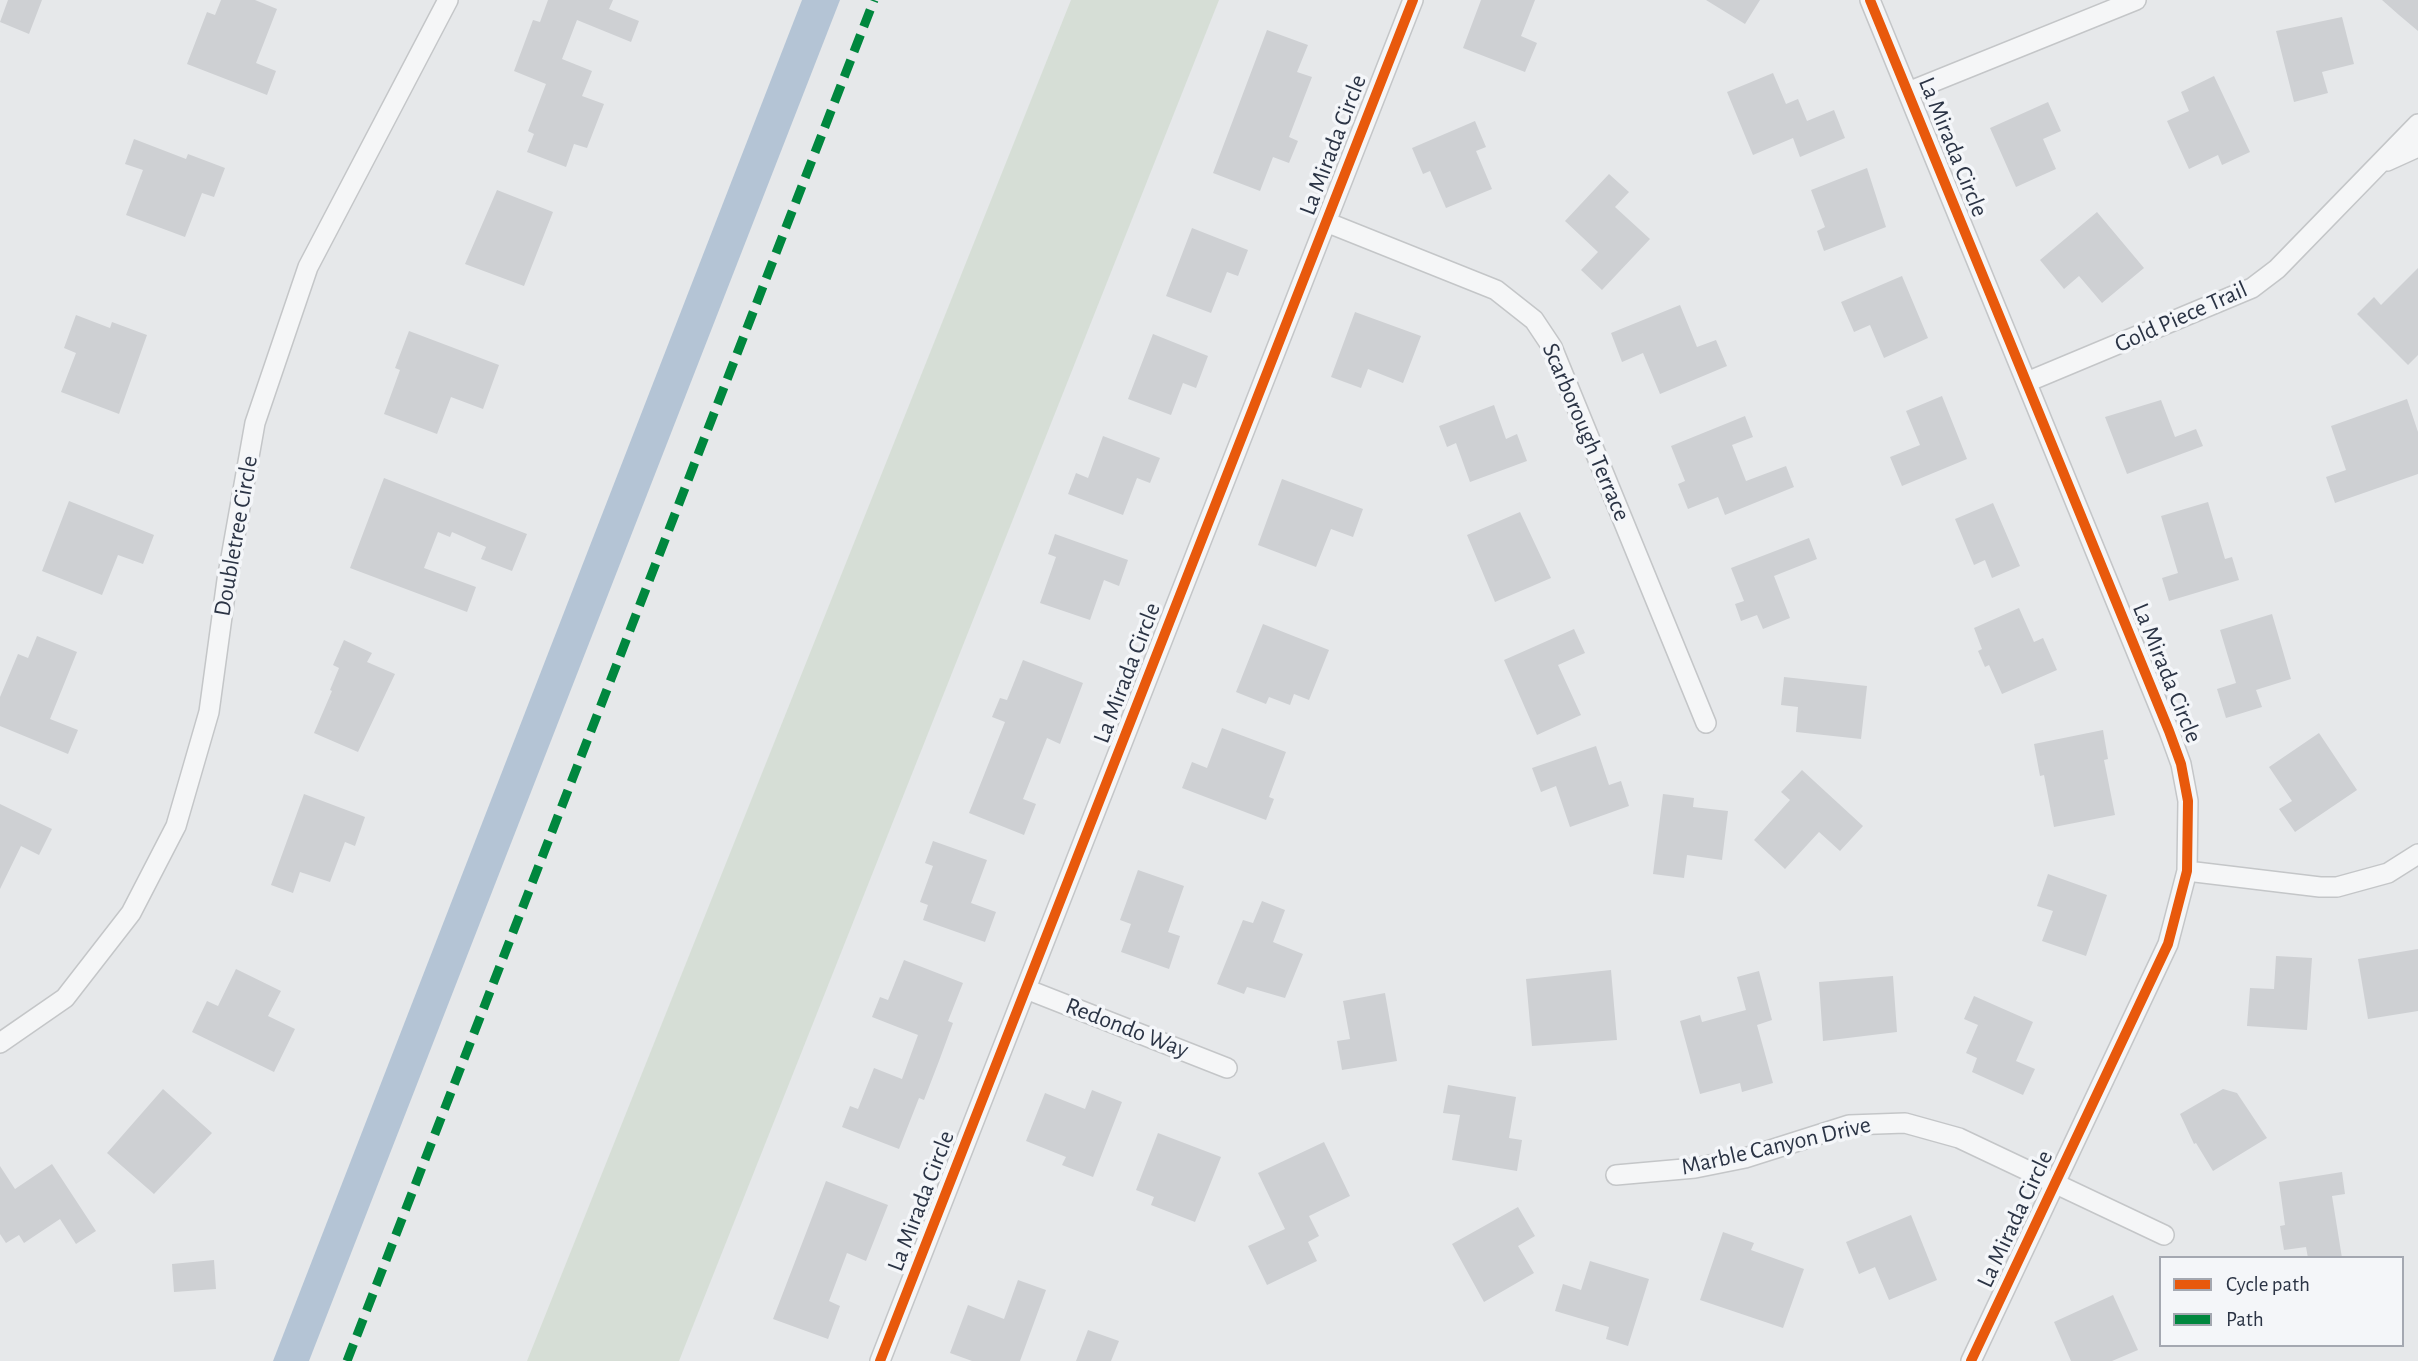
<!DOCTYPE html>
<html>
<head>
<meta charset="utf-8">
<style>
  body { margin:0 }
  #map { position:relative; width:2418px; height:1361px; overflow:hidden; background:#e6e8ea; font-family:"Alegreya Sans",sans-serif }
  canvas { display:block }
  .legend { position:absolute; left:2159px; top:1256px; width:245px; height:91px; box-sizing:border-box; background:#f4f6f9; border:2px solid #a4a8b1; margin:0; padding:9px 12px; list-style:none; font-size:21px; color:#2b3445 }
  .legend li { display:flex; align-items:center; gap:14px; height:35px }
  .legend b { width:35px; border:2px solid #a4a8b1 }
</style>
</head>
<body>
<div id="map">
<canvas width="2418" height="1361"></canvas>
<ul class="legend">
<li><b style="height:9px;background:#e8590c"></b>Cycle path</li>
<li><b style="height:9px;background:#00873e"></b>Path</li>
</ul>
</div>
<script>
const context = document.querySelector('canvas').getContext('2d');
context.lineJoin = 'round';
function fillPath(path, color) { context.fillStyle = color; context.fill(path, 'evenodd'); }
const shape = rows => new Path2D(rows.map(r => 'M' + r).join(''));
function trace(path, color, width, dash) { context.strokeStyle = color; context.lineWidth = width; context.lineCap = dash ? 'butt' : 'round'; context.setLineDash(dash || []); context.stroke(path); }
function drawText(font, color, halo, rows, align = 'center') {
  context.font = font + ' "Alegreya Sans",sans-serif'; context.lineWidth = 7; context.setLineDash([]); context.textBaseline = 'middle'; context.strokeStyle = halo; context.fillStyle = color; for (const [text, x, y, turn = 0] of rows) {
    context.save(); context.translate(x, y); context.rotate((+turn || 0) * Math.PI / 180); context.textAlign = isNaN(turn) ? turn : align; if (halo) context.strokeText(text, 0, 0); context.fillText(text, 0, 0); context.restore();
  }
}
fillPath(shape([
  [1071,0,1219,0,679,1361,527,1361]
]), '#d6ded6');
fillPath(shape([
  [802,0,840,0,309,1361,273,1361]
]), '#b4c4d5');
fillPath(shape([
  [8,0,42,0,29,34,0,22],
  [221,0,255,0,277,9,256,63,276,71,267,95,187,64,207,12,215,15],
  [548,0,613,0,609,9,639,21,631,42,577,20,562,59,592,71,582,96,604,104,587,148,574,144,566,167,527,152,534,134,528,131,546,84,514,71,533,20,540,22],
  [1481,0,1535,0,1521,36,1537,43,1525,72,1463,48],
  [1706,0,1760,0,1745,24],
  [2382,0,2418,0,2418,31,2399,15],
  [2342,17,2354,64,2322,72,2328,93,2294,102,2276,31],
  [1267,30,1308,45,1297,72,1312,77,1289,137,1298,141,1289,163,1273,157,1260,191,1213,173],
  [1773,73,1786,104,1798,99,1807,121,1834,110,1845,138,1800,157,1793,138,1753,155,1727,92],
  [2214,76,2250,152,2222,165,2218,155,2189,169,2167,121,2189,111,2181,92],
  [2048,102,2061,131,2043,139,2056,169,2016,187,1990,128],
  [1475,121,1486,147,1476,151,1492,189,1446,208,1430,171,1423,174,1412,148],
  [134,139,186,159,188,154,225,168,214,197,202,193,185,237,126,215,143,170,125,164],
  [1867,168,1886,227,1824,251,1817,231,1825,227,1811,190],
  [1609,174,1629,192,1615,207,1650,239,1602,290,1581,270,1598,252,1565,221],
  [497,190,553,212,524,286,465,264],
  [2097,212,2144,268,2102,303,2079,276,2064,289,2040,260],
  [1192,228,1248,250,1238,276,1227,272,1211,313,1166,296],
  [2418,268,2418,355,2408,365,2357,314,2374,297,2381,305],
  [1902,276,1928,338,1884,358,1870,325,1854,332,1841,302],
  [1680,305,1697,347,1716,340,1727,366,1660,394,1643,353,1622,362,1611,333],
  [1355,312,1421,336,1403,383,1368,369,1361,388,1331,377],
  [76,315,110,328,112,322,147,335,119,414,61,392,76,353,64,348],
  [409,331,499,365,483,409,451,397,437,434,384,414,400,370,395,368],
  [1153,334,1208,356,1196,388,1183,383,1171,415,1128,399],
  [1942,396,1967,459,1902,486,1890,457,1920,445,1906,411],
  [2407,399,2418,432,2418,474,2335,503,2326,477,2346,470,2331,426],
  [2161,400,2175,437,2196,429,2203,446,2127,474,2105,417],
  [1494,405,1506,439,1517,434,1527,461,1470,482,1456,443,1447,447,1439,426],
  [1745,416,1753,437,1732,445,1746,481,1786,466,1794,487,1725,515,1718,497,1688,509,1678,484,1685,481,1671,446],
  [1103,436,1160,458,1150,483,1137,478,1123,515,1068,494,1076,473,1088,478],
  [384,478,527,534,512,571,481,559,486,547,452,532,450,537,438,532,424,568,476,587,467,612,350,568],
  [1282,479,1363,509,1353,537,1331,529,1316,567,1258,545],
  [69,501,154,535,143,564,118,555,102,595,42,571],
  [2208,502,2225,559,2232,557,2239,580,2169,601,2162,578,2178,573,2161,516],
  [1993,503,2020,566,1992,578,1985,560,1974,565,1955,519],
  [1520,512,1551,578,1495,602,1467,535],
  [1055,534,1128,560,1119,586,1104,580,1090,620,1040,603,1056,557,1048,554],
  [1809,538,1817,559,1774,576,1790,618,1763,629,1757,615,1741,621,1735,604,1744,601,1731,568],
  [2019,608,2034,642,2043,638,2057,670,2002,694,1989,665,1985,667,1978,651,1982,649,1974,628],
  [2272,614,2291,679,2256,690,2262,707,2226,718,2217,689,2236,683,2220,630],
  [1263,624,1329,650,1309,700,1294,694,1290,705,1269,697,1266,704,1236,692],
  [1574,629,1585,653,1558,665,1581,715,1537,735,1504,660],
  [37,636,77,652,50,719,78,730,68,754,0,726,0,697,18,654,28,658],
  [344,640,372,653,367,662,395,674,358,752,314,733,332,691,330,690,339,668,333,665],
  [1023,660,1083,683,1060,744,1047,738,1023,799,1036,804,1024,835,969,813,1005,722,992,717,1000,698,1007,700],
  [1784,677,1867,686,1861,739,1796,732,1798,707,1781,705],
  [1222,728,1286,752,1269,797,1274,799,1266,820,1182,788,1192,762,1207,768],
  [2103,730,2108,759,2104,760,2115,815,2054,827,2044,775,2040,776,2034,744],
  [2319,733,2357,790,2295,832,2279,809,2292,801,2269,767],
  [1596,746,1609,785,1621,781,1629,806,1570,827,1556,786,1541,792,1532,768],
  [1802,770,1863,826,1840,851,1819,832,1785,869,1754,840,1790,800,1781,792],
  [304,794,365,817,355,846,345,842,330,882,300,872,293,893,271,885],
  [1663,794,1694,798,1693,807,1728,811,1722,860,1687,855,1684,878,1653,874],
  [0,804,52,829,39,855,21,846,0,889],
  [933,841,987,860,971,903,996,912,985,942,923,920,928,905,920,902,933,866,925,863],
  [1138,870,1184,886,1168,932,1180,936,1169,969,1121,952,1131,924,1120,920],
  [2048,874,2107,895,2086,956,2042,941,2053,911,2037,906],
  [1262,901,1285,910,1273,942,1303,954,1285,998,1247,987,1244,994,1217,984,1243,920,1253,923],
  [2418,949,2418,1011,2368,1019,2358,959],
  [2276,956,2312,958,2307,1030,2247,1026,2250,988,2274,989],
  [904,960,963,983,948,1021,953,1023,939,1061,924,1100,919,1098,899,1149,842,1127,850,1106,858,1109,874,1068,902,1079,918,1035,872,1017,880,997,888,1000],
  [236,969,281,991,268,1016,295,1029,274,1072,192,1032,207,1001,218,1006],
  [1611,970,1617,1040,1532,1046,1526,979],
  [1759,971,1772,1020,1757,1025,1773,1083,1742,1092,1740,1083,1700,1094,1680,1021,1700,1015,1702,1022,1746,1010,1737,977],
  [1893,976,1897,1032,1823,1041,1819,982],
  [1385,993,1397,1061,1342,1070,1337,1041,1350,1039,1343,1001],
  [1974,996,2033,1022,2016,1061,2035,1069,2023,1095,1972,1072,1977,1058,1966,1053,1978,1025,1964,1019],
  [1448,1085,1516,1097,1509,1138,1522,1140,1517,1171,1452,1160,1460,1115,1443,1113],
  [163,1089,212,1133,154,1194,107,1153],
  [2223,1089,2237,1093,2267,1138,2213,1171,2196,1143,2194,1144,2180,1114],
  [1092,1090,1122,1102,1093,1177,1062,1165,1066,1157,1026,1141,1045,1093,1085,1109],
  [1158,1133,1221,1157,1195,1222,1151,1205,1154,1197,1136,1190],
  [1324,1142,1350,1196,1309,1216,1319,1236,1308,1242,1317,1261,1267,1285,1248,1246,1285,1229,1258,1173],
  [52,1164,96,1231,76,1244,60,1219,24,1243,19,1235,6,1243,0,1234,0,1166,15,1189],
  [2342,1172,2345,1194,2332,1196,2342,1258,2308,1258,2306,1247,2284,1250,2280,1226,2285,1225,2279,1182],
  [826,1181,888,1205,866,1261,847,1253,829,1301,840,1306,828,1339,773,1319],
  [1518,1207,1535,1236,1518,1246,1534,1273,1484,1302,1452,1244],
  [1911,1215,1937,1280,1889,1300,1875,1267,1859,1274,1846,1242],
  [1723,1232,1754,1243,1751,1250,1804,1269,1783,1328,1700,1300],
  [214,1260,216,1289,174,1292,172,1264],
  [1590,1261,1649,1279,1628,1346,1606,1339,1609,1327,1555,1311,1563,1284,1581,1290],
  [1018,1280,1046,1290,1020,1361,972,1361,950,1353,968,1305,1004,1319],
  [2113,1295,2138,1350,2112,1361,2071,1361,2054,1322],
  [1088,1330,1119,1341,1111,1361,1076,1361]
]), '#ced0d3');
const street = shape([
  [1870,0,2169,731,2181,764,2188,801,2187,871,2168,944,1971,1361],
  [1908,92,2136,0],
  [2387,161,2418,147],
  [1326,222,1496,290,1534,320,1552,347,1706,723],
  [2027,382,2252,288,2277,269,2418,124],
  [2187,871,2320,887,2337,887,2388,873,2418,854],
  [1026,989,1227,1068],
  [0,1043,65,998,131,913,176,826,209,712,227,580,255,423,308,267,448,0],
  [1616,1175,1695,1168,1745,1158,1849,1125,1905,1123,1959,1138,2164,1235],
  [880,1361,1413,0]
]);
trace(street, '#c4c6c8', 22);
trace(street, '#f5f6f7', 19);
trace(shape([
  [347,1361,874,0]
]), '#00873e', 9, [18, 9]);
trace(shape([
  [1870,0,2169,731,2181,764,2188,801,2187,871,2168,944,1971,1361],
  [880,1361,1413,0]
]), '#e8590c', 10);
drawText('24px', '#2b3445', '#f4f6f9', [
  ["La Mirada Circle",1333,145,-69],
  ["La Mirada Circle",1953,147,68],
  ["Gold Piece Trail",2181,317,-24],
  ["Scarborough Terrace",1586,432,67],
  ["Doubletree Circle",236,536,-80],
  ["La Mirada Circle",1127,673,-69],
  ["La Mirada Circle",2167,673,68],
  ["Redondo Way",1127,1028,21],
  ["Marble Canyon Drive",1776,1146,-13],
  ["La Mirada Circle",921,1201,-69],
  ["La Mirada Circle",2015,1219,-65]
]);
</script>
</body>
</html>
